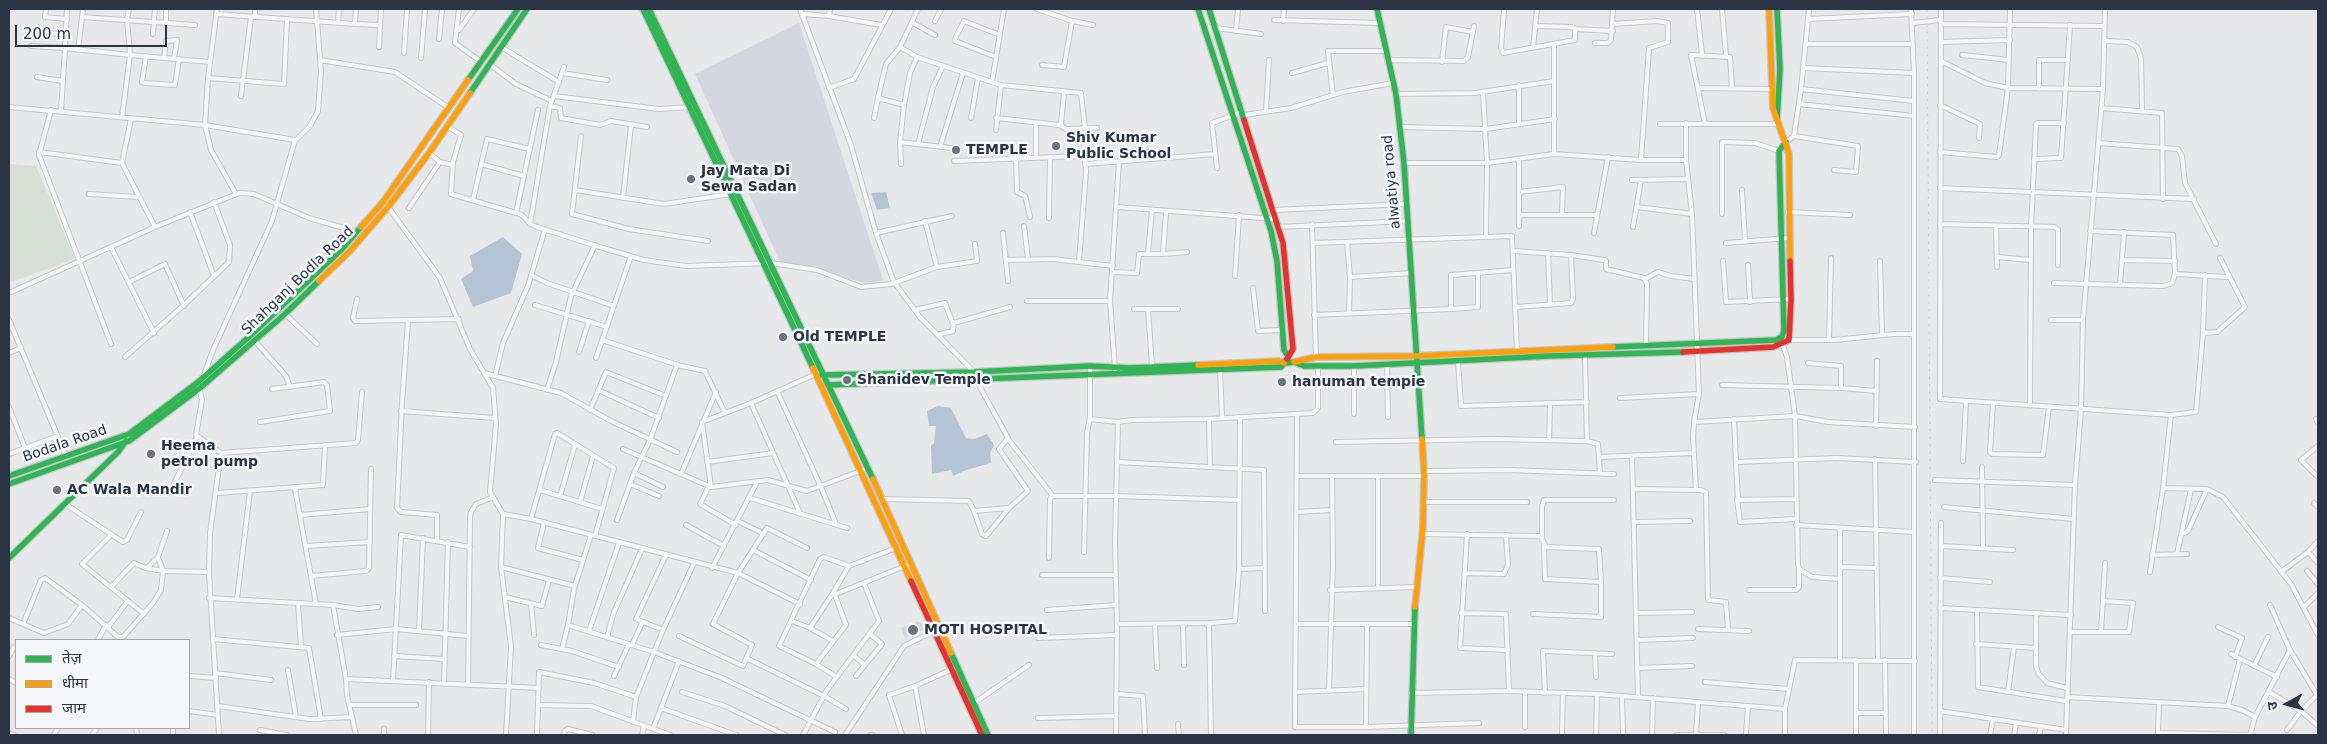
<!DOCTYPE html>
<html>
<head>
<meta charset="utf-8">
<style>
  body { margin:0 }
  #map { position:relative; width:2327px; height:744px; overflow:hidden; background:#e6e8ea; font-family:"DejaVu Sans","Noto Sans Devanagari",sans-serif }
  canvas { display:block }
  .frame { position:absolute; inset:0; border:10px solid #2b3445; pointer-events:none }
  .legend { position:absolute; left:15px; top:639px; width:175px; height:90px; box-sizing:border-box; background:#f4f6f9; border:1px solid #a4a8b1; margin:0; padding:6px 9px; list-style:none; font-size:15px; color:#2b3445 }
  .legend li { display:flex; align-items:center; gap:10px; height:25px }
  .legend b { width:25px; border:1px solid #a4a8b1 }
  .north { position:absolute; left:2262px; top:679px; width:50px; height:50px; -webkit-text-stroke:4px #f4f6f9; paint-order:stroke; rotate:263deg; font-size:14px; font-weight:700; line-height:20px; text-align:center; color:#2b3445 }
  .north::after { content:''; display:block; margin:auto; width:18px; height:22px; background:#2b3445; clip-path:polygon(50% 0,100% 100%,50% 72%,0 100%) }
  .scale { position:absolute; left:15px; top:25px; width:152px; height:22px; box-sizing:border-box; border:2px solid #2b3445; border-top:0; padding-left:6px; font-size:15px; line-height:18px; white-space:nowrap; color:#2b3445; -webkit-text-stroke:4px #f4f6f9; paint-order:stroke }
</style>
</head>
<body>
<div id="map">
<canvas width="2327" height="744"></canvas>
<div class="frame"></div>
<ul class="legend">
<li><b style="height:6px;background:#30b455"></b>तेज़</li>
<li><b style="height:6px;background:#ff9f0a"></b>धीमा</li>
<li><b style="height:6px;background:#e5322d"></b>जाम</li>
</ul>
<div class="north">उ</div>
<div class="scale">200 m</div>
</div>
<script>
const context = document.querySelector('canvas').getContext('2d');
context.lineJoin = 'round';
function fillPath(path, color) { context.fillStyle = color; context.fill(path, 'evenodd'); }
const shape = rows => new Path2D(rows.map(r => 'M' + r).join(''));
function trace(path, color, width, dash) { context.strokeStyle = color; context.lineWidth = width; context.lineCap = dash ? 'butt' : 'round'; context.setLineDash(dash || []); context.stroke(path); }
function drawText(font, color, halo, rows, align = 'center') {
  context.font = font + ' "DejaVu Sans",sans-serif'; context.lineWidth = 5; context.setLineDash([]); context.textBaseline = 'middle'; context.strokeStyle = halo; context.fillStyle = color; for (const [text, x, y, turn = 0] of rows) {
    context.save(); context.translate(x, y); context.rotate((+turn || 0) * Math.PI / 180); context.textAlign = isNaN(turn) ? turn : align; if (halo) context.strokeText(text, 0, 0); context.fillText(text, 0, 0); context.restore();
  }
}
fillPath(shape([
  [799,23,883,280,870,284,780,262,695,74],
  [918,622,923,623,925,629,905,638,901,628]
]), '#d4d7dd');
fillPath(shape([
  [9,164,36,166,75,259,11,282,9,271]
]), '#d6ded6');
fillPath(shape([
  [886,192,890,208,877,210,871,193],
  [503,237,522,254,511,293,473,307,461,279,473,271,470,256],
  [938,406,951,408,966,438,974,439,987,434,994,445,990,453,991,463,966,470,953,476,951,470,932,474,931,446,934,443,936,426,929,426,927,411]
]), '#b4c4d5');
const street = shape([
  [46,9,45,17,67,19],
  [217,9,208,78,205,125,211,150,236,194],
  [356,9,355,24,380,25],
  [459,9,455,43,480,61],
  [800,9,851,145,876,233],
  [1037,9,1072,21,1093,25],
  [1504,9,1501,49,1503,53,1575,40,1575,29,1572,27,1536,26],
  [1697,9,1702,54],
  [1722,9,1726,55],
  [1911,9,1914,73,1914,735],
  [1941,9,1940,399,2171,415,2196,412,2203,333,2205,275],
  [216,14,355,24],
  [802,14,829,16,881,25],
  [829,16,830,9],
  [82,17,195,25],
  [255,17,255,9],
  [1808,19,1912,14],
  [1274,20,1380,23],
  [935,21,941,9],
  [1283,21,1284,9],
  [166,22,166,9],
  [338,23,339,9],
  [913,23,935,35],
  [1913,23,1941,20],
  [1613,24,1657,21,1668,23,1668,42,1649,48,1641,160],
  [1941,24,2104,26],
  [1216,28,1261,34],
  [1575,29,1613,31],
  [459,30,474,9],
  [1236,31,1238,9],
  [37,33,66,34],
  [153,34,155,9],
  [439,39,442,9],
  [2105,41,2128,42,2137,47,2141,58,2142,110],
  [1941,42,2010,40],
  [1595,43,1608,43,1611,40,1613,9],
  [1806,44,1913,44],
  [31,46,65,48,67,9],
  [379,47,381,9],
  [501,47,559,82],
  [900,47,917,57],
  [1533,47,1537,9],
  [78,50,83,9],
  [404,53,407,9],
  [1962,55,2009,60],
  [146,56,142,82,144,83,175,85,179,59],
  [996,57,955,41,955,39,964,21,1000,35],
  [164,58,166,41,177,40,174,59],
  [421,58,425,9],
  [320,60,395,72,449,108],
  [1387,60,1464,61,1468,57,1474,26],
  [1941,61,1985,83,2008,88,2103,89],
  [1442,62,1446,27,1473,32],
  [489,64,516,84,552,101],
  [1042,65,1064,67,1072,21],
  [1804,68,1914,73],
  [562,73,607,80],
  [1292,73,1328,63],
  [37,77,62,81],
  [208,78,284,84,287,19],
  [992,82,1004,9],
  [1519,85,1519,124],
  [829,88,854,79,891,9],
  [1698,88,1772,89],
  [1801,89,1914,101],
  [2039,89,2039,60,2068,60],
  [1483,92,1487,163,1486,237],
  [1396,94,1475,93,1554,81],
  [1333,95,1328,51,1385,51],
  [241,96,251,17],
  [554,96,659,109,691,107],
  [1799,104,1914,116],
  [904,105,878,98,886,64,900,47,918,9],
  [1940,105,1980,124,1979,138],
  [551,106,560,108,561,118,600,125,611,121,647,127],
  [9,107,205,125,295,140,272,221,213,350,204,375],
  [2101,108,2162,113,2163,199],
  [51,110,39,155,111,344],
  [61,111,65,48,130,55,127,19,129,9],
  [1266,112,1269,60],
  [1244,115,1291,108,1343,92,1393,83],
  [122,117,130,55,210,62],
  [874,118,878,98],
  [971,118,978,78],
  [996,118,1060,125,1066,129,1097,128],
  [131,119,122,163,155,227],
  [1036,123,1036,157],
  [1686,123,1686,160],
  [1660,124,1779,124],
  [1705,124,1691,55,1730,57,1732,88],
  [1061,125,1064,92],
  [447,126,461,135,453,162,451,194,516,213,538,110],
  [1400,127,1486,129,1555,119],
  [996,130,1001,85],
  [581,136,572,214,629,229,708,241],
  [1794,136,1801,89,1809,9],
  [296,140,310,126,318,111,321,71,316,9],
  [900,142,951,148],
  [1786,142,1794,136,1858,146,1856,172,1834,170],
  [2098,143,2178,149,2182,156,2185,183,2216,244],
  [918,144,933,87,943,66],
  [940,147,963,73],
  [39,152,122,163],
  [1940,152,1997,157,1999,155,2008,88,2010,9],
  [429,153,440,162,453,165],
  [1554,154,1554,45],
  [1016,158,1017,192,1025,196,1030,217],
  [2034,159,2061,158,2070,25],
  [954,161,1084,156],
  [1404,163,1487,163,1554,154,1641,160,1686,160,1692,214,1699,394,1694,422,1795,416,1828,422,1915,427],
  [481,164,524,176],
  [901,164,900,142,904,105,910,73,917,57,1001,85,1081,93,1085,128],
  [1085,164,1215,154],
  [1217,168,1212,123,1242,112],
  [1632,180,1688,179],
  [1940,188,2194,199],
  [575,190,664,204,731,194],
  [1742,190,1745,242],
  [1519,192,1563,187,1562,215],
  [89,194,139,197],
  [623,198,631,125],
  [473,200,487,139,530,149],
  [388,207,440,278,470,349,493,388,496,424,490,492,503,514,501,567,511,646,506,735],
  [1117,207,1276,219],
  [1637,207,1692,214],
  [409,208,440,162],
  [1273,210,1406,204],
  [190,212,214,276],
  [1788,212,1850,215],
  [516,213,522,215,530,224,537,227,603,248,644,260,686,266,771,263,817,270,861,287,891,284,937,267],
  [1722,214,1722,142,1755,143,1779,151],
  [1519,215,1596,215],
  [1049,218,1050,157],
  [925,221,937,267,977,261,975,244],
  [530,224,550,106,564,67],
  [1312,224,1316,357],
  [1940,224,2055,227,2058,230,2058,265],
  [1024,226,1028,259],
  [1519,226,1519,159],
  [1996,226,1997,267],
  [1278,227,1408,221],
  [1633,227,1641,180],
  [1003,233,1008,281],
  [1594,233,1608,157],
  [1347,242,1350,277,1349,313],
  [1313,243,1512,236,1517,351],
  [1726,243,1788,238],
  [111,247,154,333],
  [1513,251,1571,255,1604,260,1606,261,1606,269,1644,278,1647,284,1646,346],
  [1148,253,1152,210],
  [1548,253,1550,305],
  [1163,254,1166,212],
  [1997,257,2031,260],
  [1007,260,1053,259,1113,266],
  [2123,260,2175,261],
  [1723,261,1726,302,1791,299],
  [1880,261,1882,334],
  [1079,262,1086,171,1082,128],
  [1748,265,1750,302],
  [1113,272,1137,273,1139,254,1163,254,1187,252],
  [2175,274,2228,277],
  [531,275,547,283,614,306],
  [1235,276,1239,215],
  [1350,277,1412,273],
  [1645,279,1658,272,1671,276,1694,279],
  [129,282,165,264,184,306],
  [2054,283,2163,286,2172,283,2175,274,2173,235,2090,231],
  [2120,285,2124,232],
  [1253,288,1258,331,1282,330],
  [9,293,155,227,239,193,254,194,309,218,358,232],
  [357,299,353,318,355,321,459,319],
  [1027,301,1110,301],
  [535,305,607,327],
  [1516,307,1571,303,1573,299,1571,255],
  [1134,309,1178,309],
  [1148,309,1152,367],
  [1451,309,1478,307,1478,273],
  [915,310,945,303,953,324],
  [285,314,317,344],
  [1314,315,1451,309,1451,275,1513,270],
  [9,320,66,456],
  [408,320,402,403,397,508,401,512,437,515,437,540],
  [2051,320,2083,320],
  [2203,333,2217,332,2245,307,2220,258],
  [937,335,953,331,954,323,1010,307],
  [254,340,286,376,290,387],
  [602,340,678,365],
  [1789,340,1834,340,1894,334,1914,334],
  [1829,340,1831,258],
  [1782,343,1787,357,1795,416,1798,565,1799,569,1812,577,1840,579],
  [579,352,589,321],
  [9,353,21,348],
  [125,357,185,304,229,262,230,245,214,202],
  [596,358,631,256],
  [1458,361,1461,406,1587,402],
  [1808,363,1841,366,1841,388],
  [1387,364,1388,417],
  [1354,366,1354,414],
  [1115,369,1110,301,1119,161],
  [1220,369,1222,418],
  [484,373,561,393,611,421,677,452],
  [495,376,503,343,528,286,545,229],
  [1722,385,1841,388,1877,391],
  [199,387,202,400,196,435,221,453,210,533,209,572,219,735],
  [547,390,556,362,571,296,595,245],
  [598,390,659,418],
  [777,391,821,487,836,524],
  [1620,398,1699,394],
  [751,403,800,513],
  [1993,403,1990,452,1992,454,2043,455,2049,407],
  [2030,404,2031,228,2036,125,2037,123,2064,123],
  [9,407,25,448],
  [590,410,606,372,666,396],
  [401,411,495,418],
  [1297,414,1295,727,1366,727,1479,723],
  [1090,419,1118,422,1115,543,1117,624,1116,735],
  [1209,419,1210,467],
  [1734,419,1736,462,1837,458,1916,462],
  [2316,419,2318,423],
  [260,422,330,411,327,385,324,382,272,389],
  [1118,422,1131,420,1209,419,1313,413,1318,408,1318,366],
  [1694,422,1693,437,1696,490],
  [1876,426,1877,361],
  [1008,439,1053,496],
  [1549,440,1550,403],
  [1587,441,1598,444,1600,473],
  [1336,442,1495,439,1587,441,1585,356],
  [2318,446,2301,460,2318,477],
  [623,449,711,487,768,480,807,491,863,470],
  [221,453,356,443,358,440,362,392],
  [9,454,58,436],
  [1632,456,1638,697],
  [1599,457,1693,453],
  [1875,459,1878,660],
  [1963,461,1966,401],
  [707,462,773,453],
  [1117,462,1264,470,1265,611],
  [1736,462,1738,500,1796,499],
  [1982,467,1983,548],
  [1424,471,1509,470,1614,474],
  [634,473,663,487],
  [681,474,716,392],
  [1298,476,1424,476],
  [1378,476,1378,588],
  [1935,480,2075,485],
  [630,484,659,496],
  [709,486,700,504,736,525],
  [711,487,702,422,751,403,816,374],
  [172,488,197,437],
  [2163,488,2207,489,2223,497,2291,584,2318,635],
  [295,489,316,604],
  [1633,489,1700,490,1706,492,1708,600,1726,602,1728,630],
  [540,490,602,509],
  [217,493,323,485,325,445],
  [560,496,575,445],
  [1053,496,1115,496,1238,500],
  [750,498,847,528],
  [882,499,969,501,974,511,1009,508,1028,491,999,449,1008,438,975,378,974,372,920,317,894,282,876,233,952,216],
  [1737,499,1740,522,1796,519],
  [580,502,593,456],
  [1424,502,1527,502],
  [2314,503,2318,507],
  [65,504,123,542,127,540,141,512],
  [1944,507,2074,519],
  [974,511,982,534,986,536,1009,508],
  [1297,512,1332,510],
  [503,514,531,519,738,573,800,604],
  [300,515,370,509],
  [531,519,555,434,557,433,614,468,595,536],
  [617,520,634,473,650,440,677,365,705,371,725,413],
  [738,521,764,534],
  [1634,522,1690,521],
  [544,523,538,548,583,560],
  [686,525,724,546],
  [1796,525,1914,532],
  [1840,529,1840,660],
  [1422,534,1537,536,1541,537,1546,547,1599,549,1601,582,1601,617,1533,614],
  [1467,534,1460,648,1508,650],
  [2182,534,2188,531,2207,489],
  [111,535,82,564,128,601],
  [1542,540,1542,506,1544,500,1614,500],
  [306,546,370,542],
  [1544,546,1545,579,1601,582],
  [1941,546,2013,550],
  [753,550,811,580],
  [1084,552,1087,433,1090,417,1090,366],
  [2308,552,2318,563],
  [2177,554,2191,489],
  [2152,555,2187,554],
  [1049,558,1050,499,1053,496],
  [501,567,575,586],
  [1840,567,1876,568],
  [147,568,158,557],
  [712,568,757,482],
  [1239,569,1265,568],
  [2307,571,2318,584],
  [2150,572,2163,488,2171,415],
  [2281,572,2308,552,2318,541],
  [1465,573,1504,574,1508,565,1506,535],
  [1042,575,1116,575],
  [311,576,366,571,369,568,371,469],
  [1940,578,1990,582],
  [111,587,134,563,146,568,163,571,209,572],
  [1330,590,1417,587],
  [1749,590,1796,590,1799,587,1799,569],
  [831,596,849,566,896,548],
  [505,597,542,606,549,580],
  [209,598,333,605,358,609,378,607],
  [237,599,250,491],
  [298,603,301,647],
  [531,603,534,635],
  [333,605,346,679,347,695,356,735],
  [2270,605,2290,650,2317,695,2301,711,2287,730],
  [2304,607,2318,593],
  [1940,608,2071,615],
  [1047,610,1116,605],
  [1977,610,1978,687,2066,701],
  [1461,613,1506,614,1509,691],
  [1636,613,1692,612],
  [2036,613,2036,666,2038,673,2047,683,2067,688],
  [9,618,44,633,68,624,82,605],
  [792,621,810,628,833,641],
  [1209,623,1211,735],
  [23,624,41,580,45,578,82,605,118,637,123,637,153,603,161,590,163,571,158,557,167,531],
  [1117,624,1209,623,1235,621,1239,569,1240,417],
  [1183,624,1184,665],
  [1296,624,1413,624],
  [568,625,654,652,722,678,835,732],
  [1155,625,1157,668],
  [108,627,128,601,144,614],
  [2218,627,2242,638,2235,657],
  [810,628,831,596,910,564],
  [1698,629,1749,631],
  [663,630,636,619,666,555],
  [419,631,423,538],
  [589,631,619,543],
  [2070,632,2129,632,2133,603,2103,601],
  [2101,632,2105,563],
  [337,635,396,629,468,636],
  [679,636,743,666,752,645,713,624,738,573,767,528,807,548],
  [607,637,614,612,642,549],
  [1038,638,1117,635],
  [213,639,309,648,321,719],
  [98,640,106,625],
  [1637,640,1693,638],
  [1976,644,2036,648],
  [541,645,572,651,619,667],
  [632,645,642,623],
  [562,649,568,625,574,589,591,535],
  [1595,653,1596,677],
  [2231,654,2277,677],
  [9,656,14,647],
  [394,656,444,659],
  [854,656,865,665],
  [746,658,824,696,846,709],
  [1856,660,1856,735],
  [1885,660,1886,735],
  [816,664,846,625,835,595],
  [2254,666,2268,637],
  [1637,668,1692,666],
  [288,670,296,717],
  [215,673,271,680],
  [189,676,216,678],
  [614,676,629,644],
  [856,676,882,644,870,634],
  [837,677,816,664,779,646,820,559,824,557,849,566],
  [9,679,16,683],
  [346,679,539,688],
  [393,681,401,535,470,547],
  [444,682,448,542],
  [1705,682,1789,689],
  [468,683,470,518,471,512,476,504,491,498],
  [1329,691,1333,564,1332,477],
  [1525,691,1525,727],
  [682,692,725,706,785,735],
  [1295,692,1366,689],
  [2008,692,2014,647],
  [2269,692,2301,711,2318,726],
  [1411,693,1509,691,1597,694,1785,709],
  [1545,693,1543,651,1612,654],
  [1116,694,1143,696,1145,735],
  [1622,696,1623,735],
  [2067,697,2228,706,2242,710,2255,717],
  [974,703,1029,665],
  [349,705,416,705],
  [538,705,591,706,670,735],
  [218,706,309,719,352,717],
  [2228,706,2240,659],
  [661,708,736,735],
  [189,711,218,715],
  [1940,711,2066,730],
  [1856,713,1886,713],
  [1038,718,1116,716],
  [633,722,636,697,663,630,694,563],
  [1178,724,1179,735],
  [1366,727,1367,625],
  [136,728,137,735],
  [173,728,173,735],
  [384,729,384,735],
  [653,729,679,661],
  [260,730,287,735],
  [9,733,14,735],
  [2158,733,2159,703],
  [54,735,58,728],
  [92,735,97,728],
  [428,735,429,682],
  [537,735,539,672,594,683,636,697],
  [564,735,565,731,568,729,592,735],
  [642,735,644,726],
  [803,735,827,690,879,621,864,583],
  [845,735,904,646,936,630],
  [871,735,872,735],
  [902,735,889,695,915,686],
  [924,735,915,686,957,667],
  [1562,735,1563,693],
  [1596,735,1597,694],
  [1652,735,1653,698],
  [1677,735,1724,735],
  [1696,735,1698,702],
  [1746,735,1748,707],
  [1785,735,1785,709,1795,660,1915,661],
  [1940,735,1941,523],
  [1990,735,1993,720],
  [2014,735,2016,724],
  [2039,735,2041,727],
  [2066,735,2075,485,2081,409,2083,320,2103,89,2105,9],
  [2158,735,2158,733,2250,735],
  [2250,735,2255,717,2290,650]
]);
const fast = shape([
  [643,9,813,368],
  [649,9,873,479],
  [1198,9,1271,231,1277,261,1284,350,1288,356],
  [1209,9,1244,120],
  [1377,9,1396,94,1404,163,1422,439],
  [1777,9,1780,69,1777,120],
  [468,80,518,9],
  [470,93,527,9],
  [1613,347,1776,340,1782,337,1784,331,1779,151,1786,142],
  [1286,363,1294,362,1304,366,1354,366,1549,356,1683,352],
  [822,375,974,372,1090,366,1130,368,1198,365],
  [828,385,1281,367,1287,359],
  [9,476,129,434,197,383,250,336,341,250,361,227],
  [9,484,129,441,200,388,285,314,319,281],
  [9,558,118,452,126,441],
  [951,653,988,735],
  [1411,735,1415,607]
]);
const slow = shape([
  [1769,9,1773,108,1789,154,1790,261],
  [361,227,383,202,468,80],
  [319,281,350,251,388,207,429,153,470,93],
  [1294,362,1316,357,1416,356,1613,347],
  [1198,365,1279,361,1284,363],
  [813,368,911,581],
  [873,479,951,653],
  [1415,607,1423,527,1424,471,1422,439]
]);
const jam = shape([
  [1244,120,1283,243,1293,349,1287,359],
  [1683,352,1773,347,1789,340,1791,299,1790,261],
  [911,581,982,735]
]);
trace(street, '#c4c6c8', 6);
trace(fast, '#c4c6c8', 8);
trace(slow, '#c4c6c8', 8);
trace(jam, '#c4c6c8', 8);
trace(street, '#f5f6f7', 4);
trace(fast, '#30b455', 5.5);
trace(slow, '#ff9f0a', 5.5);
trace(jam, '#e5322d', 5.5);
trace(shape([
  [1927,9,1932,735]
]), '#cecfd2', 1, [2.5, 5]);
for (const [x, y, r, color] of [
  [1056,146,5,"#6c737f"],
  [956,150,5,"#6c737f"],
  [691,179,5,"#6c737f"],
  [783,337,5,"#6c737f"],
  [847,380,5,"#6c737f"],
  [1282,382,5,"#6c737f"],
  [151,454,5,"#6c737f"],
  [57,490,5,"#6c737f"],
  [913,630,6,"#6c737f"]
]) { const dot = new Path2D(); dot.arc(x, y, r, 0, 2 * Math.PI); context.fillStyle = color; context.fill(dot); trace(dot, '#f4f6f9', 2); }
drawText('bold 14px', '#2b3445', '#f4f6f9', [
  ["Shiv Kumar",1066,138],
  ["Public School",1066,154],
  ["TEMPLE",966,150],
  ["Jay Mata Di",701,171],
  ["Sewa Sadan",701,187],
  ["Old TEMPLE",793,337],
  ["Shanidev Temple",857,380],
  ["hanuman tempie",1292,382],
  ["Heema",161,446],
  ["petrol pump",161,462],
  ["AC Wala Mandir",67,490],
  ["MOTI HOSPITAL",924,630]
], 'left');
drawText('14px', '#2b3445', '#f4f6f9', [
  ["alwatiya road",1392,182,-95],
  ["Shahganj Bodla Road",298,281,-44],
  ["Bodala Road",65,444,-19]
]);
</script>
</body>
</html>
